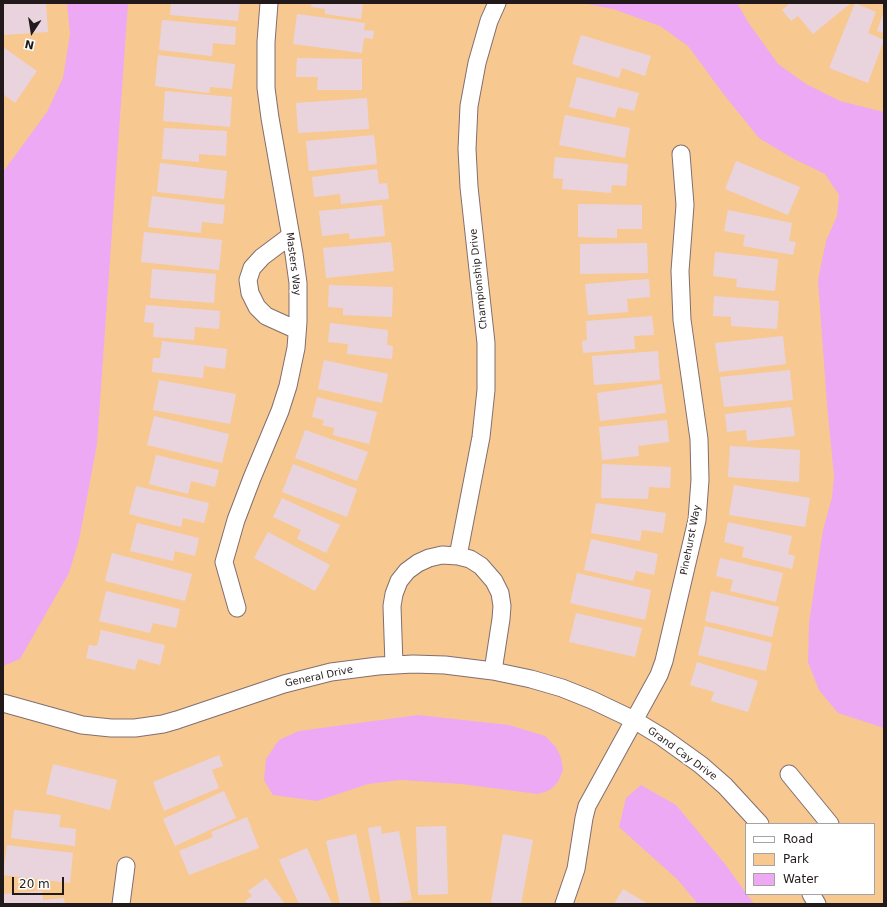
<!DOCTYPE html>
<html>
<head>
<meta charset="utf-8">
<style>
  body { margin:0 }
  #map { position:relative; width:887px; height:907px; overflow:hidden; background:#fdf8f8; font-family:"DejaVu Sans",sans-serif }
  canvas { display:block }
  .frame { position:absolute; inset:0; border:4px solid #221a1a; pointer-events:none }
  .legend { position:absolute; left:745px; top:823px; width:130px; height:72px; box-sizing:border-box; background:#fff; border:1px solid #a7a3a3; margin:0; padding:5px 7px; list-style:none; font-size:12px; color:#221a1a }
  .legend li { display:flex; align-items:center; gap:8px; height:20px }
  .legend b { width:20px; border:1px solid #a7a3a3 }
  .north { position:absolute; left:12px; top:12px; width:40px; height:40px; -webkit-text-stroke:3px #fff; paint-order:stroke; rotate:192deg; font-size:11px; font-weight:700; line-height:16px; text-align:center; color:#221a1a }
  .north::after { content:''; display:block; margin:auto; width:14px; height:18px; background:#221a1a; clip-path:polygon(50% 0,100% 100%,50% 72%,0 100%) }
  .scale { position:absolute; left:12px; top:877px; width:52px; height:18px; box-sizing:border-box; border:2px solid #221a1a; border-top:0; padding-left:5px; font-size:12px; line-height:14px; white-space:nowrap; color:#221a1a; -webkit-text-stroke:3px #fff; paint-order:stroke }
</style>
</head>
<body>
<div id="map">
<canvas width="887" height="907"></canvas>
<div class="frame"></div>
<ul class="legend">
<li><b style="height:5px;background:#fff"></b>Road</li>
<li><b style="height:11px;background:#f8c891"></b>Park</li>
<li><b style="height:11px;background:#eda9f3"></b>Water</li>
</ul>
<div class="north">N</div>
<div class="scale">20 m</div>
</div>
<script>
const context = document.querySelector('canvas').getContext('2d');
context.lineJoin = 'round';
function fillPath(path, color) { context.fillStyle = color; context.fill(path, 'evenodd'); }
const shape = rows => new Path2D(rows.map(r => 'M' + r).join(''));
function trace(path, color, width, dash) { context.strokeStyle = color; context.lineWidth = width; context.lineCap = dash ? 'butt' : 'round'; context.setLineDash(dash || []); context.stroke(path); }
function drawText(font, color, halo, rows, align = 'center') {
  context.font = font + ' "DejaVu Sans",sans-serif'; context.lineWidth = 4; context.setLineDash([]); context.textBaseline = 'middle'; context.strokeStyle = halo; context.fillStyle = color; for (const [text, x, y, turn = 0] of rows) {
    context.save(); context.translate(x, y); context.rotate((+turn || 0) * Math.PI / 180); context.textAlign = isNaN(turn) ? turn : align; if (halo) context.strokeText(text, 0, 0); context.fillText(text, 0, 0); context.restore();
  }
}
fillPath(shape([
  [3,3,884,3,884,904,3,904],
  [746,824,874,824,874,894,746,894]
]), '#f8c891');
fillPath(shape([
  [67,3,128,3,97,444,79,540,69,573,20,659,3,666,3,172,47,112,63,78,70,34],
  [582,3,737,3,748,22,778,64,806,84,840,101,884,112,884,728,838,713,819,690,808,662,809,623,823,530,832,497,834,476,827,405,818,280,826,241,837,216,839,195,825,174,792,158,759,138,725,96,688,46,660,26,613,9],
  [418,715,509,725,545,736,556,747,561,758,563,770,558,782,550,790,538,794,461,784,401,780,368,784,317,801,273,795,264,780,266,759,279,740,299,731],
  [641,785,676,805,725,864,754,904,698,904,677,879,619,827,626,798]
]), '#eda9f3');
fillPath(shape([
  [3,3,46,3,48,32,3,35],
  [171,3,240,3,238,21,170,15],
  [312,3,363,3,361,19,325,14,325,9,311,7],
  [790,3,851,3,813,34,798,16,791,21,782,10],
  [855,3,876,12,868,33,884,40,868,83,829,68],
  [297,14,365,23,364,30,374,31,373,39,364,38,362,53,293,44],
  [883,14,884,15,884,33,877,31],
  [162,20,236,27,235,45,213,43,212,56,159,50],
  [581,35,651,56,645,76,622,68,619,78,572,64],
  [3,47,37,71,15,103,3,94],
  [158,55,235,64,232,89,210,87,209,93,155,86],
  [297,58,362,59,362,90,317,90,318,77,296,77],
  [577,77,639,93,634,111,618,107,615,118,569,107],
  [165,91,232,97,230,127,163,121],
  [367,98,369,129,298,133,296,103],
  [565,115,630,128,625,158,559,145],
  [164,128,227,131,226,156,199,154,199,162,162,159],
  [374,135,377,164,309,171,306,141],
  [555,157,628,164,626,186,612,185,611,193,562,189,563,179,553,178],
  [736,161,800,187,788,215,725,189],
  [160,163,227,171,224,199,157,192],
  [377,169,379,184,387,183,389,199,341,204,340,194,314,197,312,177],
  [152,196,225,205,223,224,202,222,201,233,148,227],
  [578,204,642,205,642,229,617,229,617,238,578,237],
  [382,205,385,236,350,239,349,233,322,236,319,211],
  [728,210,792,223,789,241,796,242,793,255,743,246,745,235,724,231],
  [144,232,222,240,219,270,141,262],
  [391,242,394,271,326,278,323,248],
  [647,243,648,273,580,274,580,244],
  [715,252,778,259,775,291,736,287,737,279,713,276],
  [152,269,216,274,214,303,150,298],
  [649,279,650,297,627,299,628,312,588,315,585,284],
  [329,285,393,287,392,317,343,315,343,308,328,307],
  [714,296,779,301,777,329,731,326,731,317,713,316],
  [146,305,220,311,219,329,195,327,194,340,153,337,154,323,144,322],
  [652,316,654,335,634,336,635,349,583,353,582,341,587,340,586,321],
  [330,323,388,330,387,345,393,346,392,359,347,354,348,344,328,342],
  [783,336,786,364,719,372,715,343],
  [162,341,227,349,225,369,204,366,203,378,152,372,153,358,160,358],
  [658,351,660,380,594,385,592,356],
  [324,360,388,374,382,403,318,389],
  [790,370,793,400,724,407,720,377],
  [159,380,236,394,230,424,153,410],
  [662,384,666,413,600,421,597,393],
  [317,397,377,412,369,444,333,435,334,428,322,425,324,420,312,417],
  [791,407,795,436,747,441,746,430,727,432,725,414],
  [154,416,229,434,222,463,147,445],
  [667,420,669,442,638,446,639,456,602,460,599,427],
  [305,430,368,452,357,481,295,458],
  [730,446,800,450,799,482,728,477],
  [156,455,219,470,215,487,191,481,188,494,149,484],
  [293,464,357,489,347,517,282,492],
  [602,464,671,467,670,488,649,487,648,499,601,498],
  [734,485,810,498,805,527,729,515],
  [136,486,209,503,204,523,183,518,181,527,129,514],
  [282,498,340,525,326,553,297,539,301,530,273,517],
  [596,503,666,513,663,533,642,530,640,541,591,533],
  [728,522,792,536,788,554,795,556,792,569,742,557,744,547,724,542],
  [137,523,199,538,195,556,175,551,173,561,130,551],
  [268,532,330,565,315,591,254,558],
  [591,539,658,554,654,575,636,571,633,581,584,570],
  [112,553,192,574,185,601,105,581],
  [720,558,783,573,776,602,730,591,733,580,716,576],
  [577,573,651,590,645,620,570,603],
  [106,591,180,609,176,628,153,623,150,633,99,621],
  [711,591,779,607,772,637,705,621],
  [576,613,642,628,635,657,569,642],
  [705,626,772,643,766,671,698,655],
  [101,630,165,645,160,665,138,659,135,670,86,658,89,645,97,646],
  [697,662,758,681,748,712,711,701,714,692,690,685],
  [219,755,223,766,212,770,219,788,164,811,153,782],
  [53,764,117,780,110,810,46,794],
  [224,791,236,818,175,846,163,819],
  [14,810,61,815,59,827,76,829,75,846,11,838],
  [247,817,259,848,189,875,179,851,213,837,211,832],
  [381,826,382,834,399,831,412,900,391,904,381,904,368,828],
  [446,826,448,894,418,895,416,827],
  [356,834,371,904,340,904,326,841],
  [503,834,533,840,521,904,500,904,491,902],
  [7,845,73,853,70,883,3,875],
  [307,848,332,904,299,904,279,860],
  [266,878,285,904,248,904,245,901,252,896,248,891],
  [623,889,648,904,614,904],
  [42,891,43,900,64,898,65,904,3,904,3,894]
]), '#e9d4dd');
const minor = shape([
  [290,236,262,257,252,268,248,280,250,293,257,307,266,316,297,330],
  [458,556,481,437,486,390,486,343,469,187,467,149,469,106,477,63,489,21,497,3],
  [237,608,224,562,236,520,252,478,280,411,288,386,296,348,298,322,298,283,294,254,270,118,266,88,266,42,269,3],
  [394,665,392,606,394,594,399,581,407,571,418,563,429,558,442,555,458,556,470,559,481,566,494,581,500,593,502,606,501,619,493,671],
  [3,703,82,725,111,728,135,728,163,724,177,720,284,684,331,672,378,666,413,664,445,665,493,671,531,679,562,688,592,700,634,720,662,737,701,765,725,786,760,824],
  [789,774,830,824],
  [811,894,817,904],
  [121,904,126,866],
  [564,904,576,869,584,818,587,806,659,675,664,661,697,520,700,480,699,439,682,320,680,271,685,205,681,154]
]);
trace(minor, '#826e6e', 19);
trace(minor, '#fff', 17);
drawText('10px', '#221a1a', '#fff', [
  ["Masters Way",293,264,83],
  ["Championship Drive",479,279,-96],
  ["Pinehurst Way",691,540,-79],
  ["General Drive",319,677,-12],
  ["Grand Cay Drive",682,754,36]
]);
</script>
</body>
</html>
